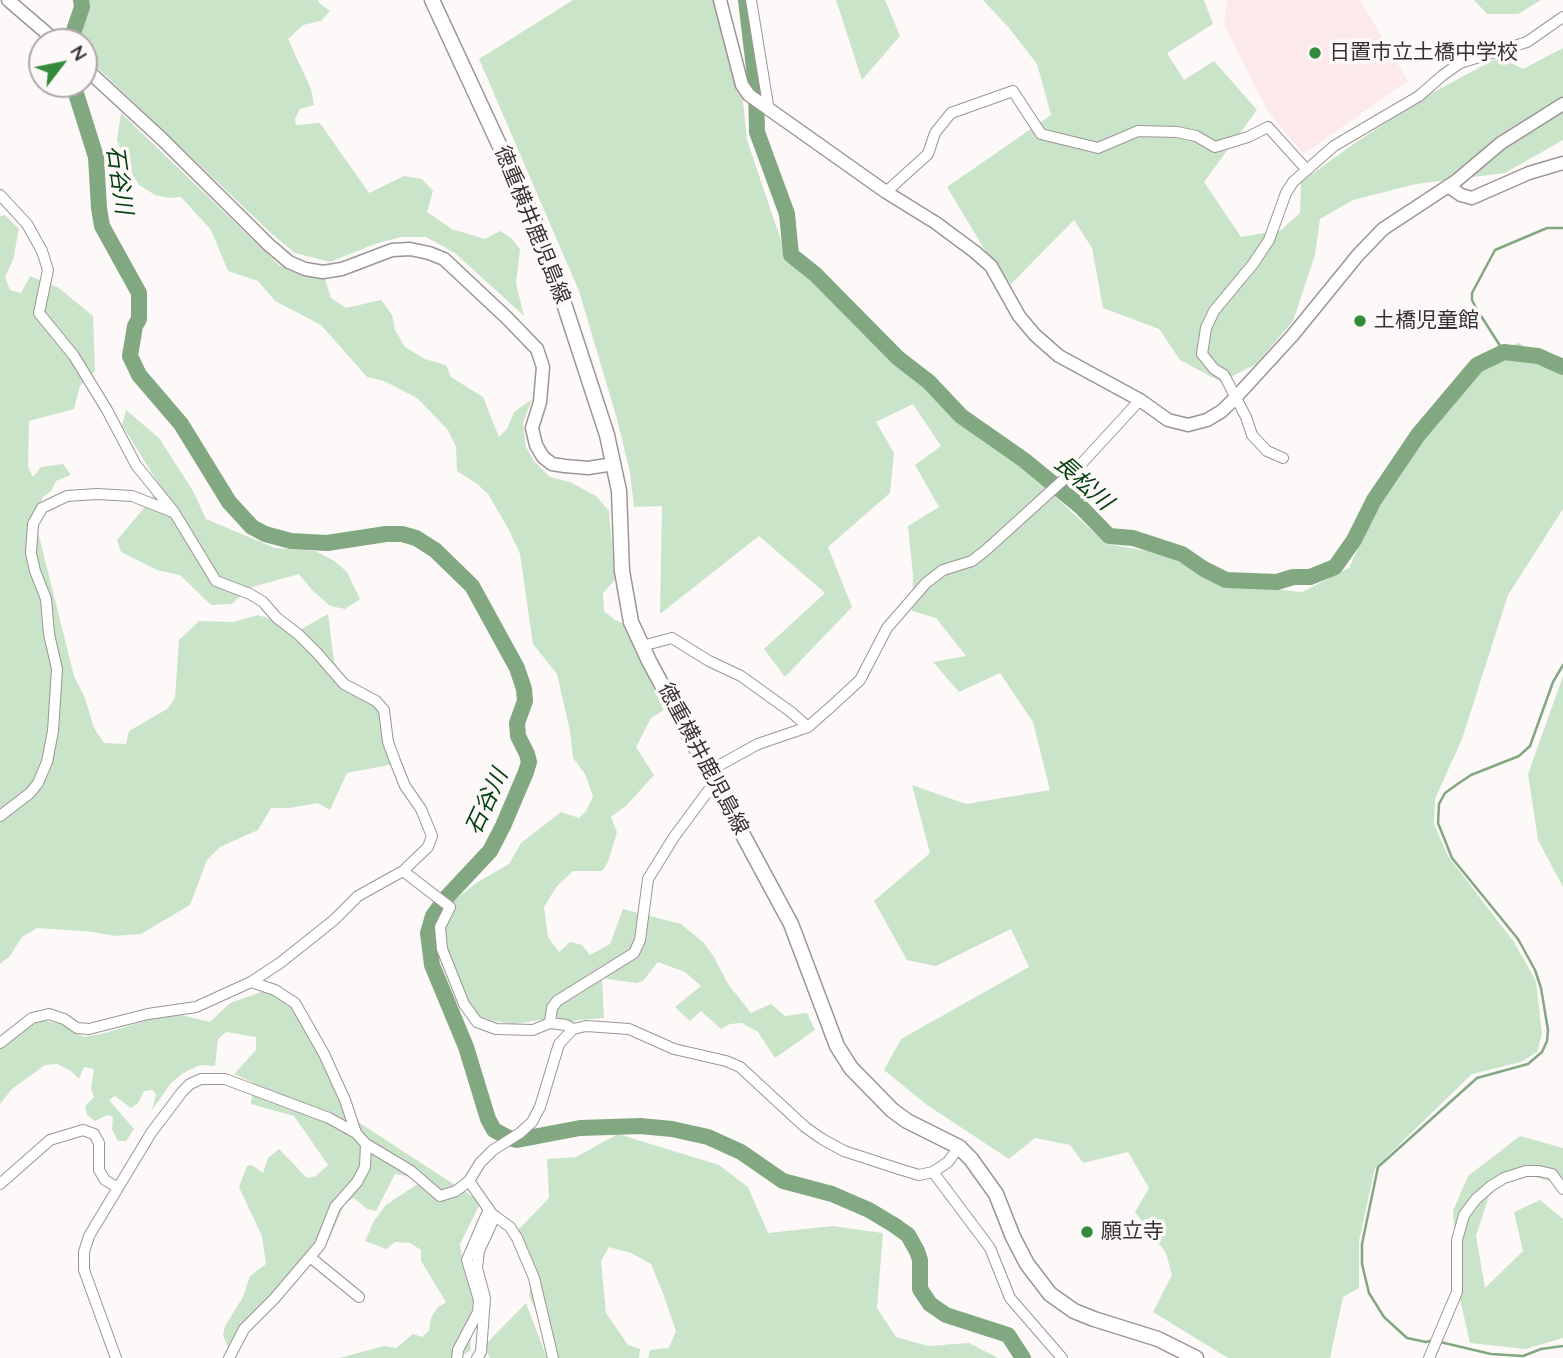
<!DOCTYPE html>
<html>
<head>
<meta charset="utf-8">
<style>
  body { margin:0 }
  #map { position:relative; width:1563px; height:1358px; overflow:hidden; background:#fef9f9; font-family:Quicksand,sans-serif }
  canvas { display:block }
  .north { position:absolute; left:28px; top:28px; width:70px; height:70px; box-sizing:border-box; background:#fef9f9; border:2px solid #aea9a9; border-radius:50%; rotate:58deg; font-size:19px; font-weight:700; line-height:28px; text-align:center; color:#353232 }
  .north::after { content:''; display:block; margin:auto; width:24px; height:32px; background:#338b3b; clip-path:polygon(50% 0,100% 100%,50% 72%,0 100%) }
</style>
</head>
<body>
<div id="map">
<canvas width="1563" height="1358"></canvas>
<div class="north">N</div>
</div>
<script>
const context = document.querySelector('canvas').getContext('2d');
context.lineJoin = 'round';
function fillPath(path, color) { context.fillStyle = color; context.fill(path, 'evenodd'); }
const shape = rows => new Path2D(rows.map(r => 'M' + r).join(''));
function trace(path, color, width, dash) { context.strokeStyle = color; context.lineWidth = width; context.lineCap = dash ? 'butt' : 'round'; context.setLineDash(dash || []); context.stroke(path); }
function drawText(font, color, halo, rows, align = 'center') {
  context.font = font + ' Quicksand,"Noto Sans JP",sans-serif'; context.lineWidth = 7; context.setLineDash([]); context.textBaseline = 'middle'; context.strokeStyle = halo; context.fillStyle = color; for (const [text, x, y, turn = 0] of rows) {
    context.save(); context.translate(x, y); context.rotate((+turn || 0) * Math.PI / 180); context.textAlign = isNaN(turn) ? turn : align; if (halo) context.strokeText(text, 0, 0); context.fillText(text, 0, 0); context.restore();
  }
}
fillPath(shape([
  [1227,0,1360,0,1408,81,1304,154,1269,113,1224,25]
]), '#fceaeb');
fillPath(shape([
  [84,0,318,0,318,2,330,11,321,21,303,25,288,39,311,89,314,105,300,109,295,119,296,125,320,123,369,193,404,176,422,179,433,191,427,212,452,229,485,239,500,231,511,238,520,249,516,283,524,316,455,253,426,237,401,237,375,244,330,262,295,253,273,235,84,55,84,42,80,42],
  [573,0,721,0,739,65,747,140,787,258,928,389,1027,470,1106,544,1172,555,1222,584,1302,592,1349,568,1391,475,1481,356,1519,343,1563,370,1563,509,1508,595,1462,739,1435,799,1434,824,1448,856,1514,942,1536,981,1542,1034,1537,1052,1521,1062,1472,1074,1375,1168,1359,1241,1359,1288,1343,1297,1330,1358,1228,1358,1153,1312,1172,1275,1166,1253,1135,1212,1149,1188,1128,1152,1083,1163,1070,1145,1035,1138,1009,1159,927,1105,884,1070,901,1039,1029,967,1011,929,936,966,907,960,874,901,930,853,912,785,966,804,1050,790,1033,722,1000,673,959,692,933,662,966,656,936,618,912,611,913,575,908,526,939,507,915,465,941,446,913,404,876,422,894,453,890,493,828,547,852,607,785,677,764,649,825,593,759,536,660,614,662,506,634,507,630,473,617,419,579,291,479,59],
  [836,0,885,0,900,36,862,80],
  [983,0,1204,0,1213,24,1167,53,1184,80,1214,61,1257,110,1204,182,1241,237,1281,230,1300,213,1301,182,1352,145,1430,94,1499,57,1523,69,1563,48,1563,140,1505,173,1416,184,1353,200,1320,219,1315,255,1293,321,1256,364,1221,382,1180,360,1159,329,1103,308,1092,248,1074,220,1011,284,989,257,947,187,1051,115,1037,64,1009,28],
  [1474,0,1541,0,1518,14,1487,14],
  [121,113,279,265,303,276,325,279,331,298,346,308,381,300,392,315,395,330,405,347,425,359,446,365,451,377,483,397,499,437,507,429,514,412,532,399,523,423,526,447,534,461,550,477,570,482,596,496,609,511,615,580,603,593,604,611,615,620,625,624,664,710,651,718,636,747,654,775,627,805,611,817,617,832,608,862,602,871,573,871,557,886,544,907,548,937,559,952,570,942,582,945,590,955,610,944,623,909,681,924,704,943,714,957,728,984,751,1013,771,1004,785,1016,807,1013,815,1030,775,1058,758,1032,742,1023,730,1024,721,1029,701,1011,690,1021,675,1007,701,986,685,972,658,962,643,981,636,983,602,978,604,1018,578,1020,564,1024,553,1018,514,1024,493,1021,476,1015,468,1004,450,959,446,940,444,918,451,903,476,883,509,864,521,843,561,812,579,818,586,811,593,796,585,774,573,758,570,731,557,674,533,644,520,554,509,530,488,494,476,483,457,471,456,447,448,430,417,398,384,381,367,377,321,325,275,301,258,281,228,271,211,230,181,197,168,198,155,195,139,185,125,162,117,140],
  [5,215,19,229,13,260,5,277,10,290,21,293,30,276,59,288,93,316,95,371,80,386,74,409,29,421,28,467,33,477,41,467,63,464,71,475,56,481,51,491,42,498,38,532,74,676,85,698,94,728,104,743,126,744,129,731,167,709,175,698,179,640,199,621,233,622,258,615,301,629,328,614,334,661,343,676,370,695,380,710,394,764,347,773,330,810,318,803,289,808,271,808,258,830,220,847,207,860,190,905,141,934,114,936,94,932,37,928,22,937,10,956,0,964,0,216],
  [126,410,159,438,193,491,206,519,275,548,315,551,333,560,347,572,360,599,345,609,330,606,313,591,299,574,249,588,232,604,211,605,180,575,157,570,121,552,117,540,144,508,160,486,122,425],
  [1563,676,1563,887,1538,840,1528,774],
  [267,990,290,1002,307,1021,346,1114,481,1202,460,1244,464,1271,474,1297,470,1351,458,1358,339,1358,384,1346,396,1348,413,1334,422,1337,429,1331,431,1318,437,1308,446,1302,421,1261,421,1250,410,1243,395,1242,386,1249,365,1241,374,1221,386,1205,419,1183,406,1176,395,1174,376,1211,367,1209,354,1198,345,1203,326,1246,308,1255,240,1330,228,1347,223,1335,225,1326,243,1297,250,1276,266,1264,262,1236,239,1187,247,1166,252,1165,263,1173,268,1158,279,1149,307,1178,316,1176,328,1165,294,1116,251,1104,254,1083,234,1074,256,1050,256,1037,226,1032,218,1039,215,1066,200,1065,183,1073,171,1083,152,1110,156,1094,152,1090,144,1091,138,1103,131,1108,115,1096,109,1100,134,1129,126,1141,118,1141,112,1129,113,1117,107,1115,95,1121,87,1115,85,1106,94,1097,91,1088,94,1069,84,1067,79,1079,71,1071,57,1064,45,1065,12,1089,0,1104,0,1049,29,1026,43,1020,60,1024,84,1037,105,1033,158,1017,181,1015,210,1022,230,1003],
  [618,1134,719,1165,748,1187,768,1233,833,1226,883,1233,877,1308,896,1337,928,1346,969,1343,998,1358,648,1358,650,1350,669,1348,676,1331,664,1296,651,1264,631,1253,609,1247,601,1261,606,1313,628,1345,640,1349,639,1358,557,1358,529,1296,531,1277,517,1231,549,1198,547,1159,576,1157],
  [1520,1136,1563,1148,1563,1185,1516,1172,1489,1196,1476,1236,1485,1288,1523,1251,1514,1212,1540,1200,1563,1219,1563,1338,1526,1349,1470,1343,1460,1299,1453,1211,1468,1176],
  [526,1303,547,1358,490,1358,484,1346]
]), '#cae4c9');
trace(shape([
  [1504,352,1476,308,1472,300,1472,293,1495,250,1547,228,1563,228],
  [1434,1340,1426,1342,1407,1338,1384,1317,1369,1293,1362,1264,1362,1244,1378,1167,1477,1078,1528,1064,1542,1052,1547,1041,1548,1030,1541,988,1535,970,1518,939,1452,858,1438,823,1439,804,1445,793,1459,783,1471,775,1519,756,1530,746,1553,682,1563,665],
  [1440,1342,1491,1354,1523,1356,1541,1349,1563,1346]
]), '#82a882', 2.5);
trace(shape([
  [746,0,756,85,757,132,787,214,791,255,815,274,898,358,929,382,961,416,1024,460,1080,506,1109,536,1133,538,1182,554,1204,569,1226,580,1277,582,1293,577,1310,577,1335,567,1354,540,1374,500,1418,435,1477,365,1504,352,1538,356,1563,367],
  [70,42,82,7,81,0],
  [73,84,96,157,99,208,102,226,139,293,139,319,135,326,130,356,139,375,181,424,229,502,252,527,265,534,291,541,327,543,386,534,402,534,416,538,435,550,472,586,517,668,524,689,525,701,517,723,518,736,527,754,529,762,526,772,503,826,490,851,446,898,433,916,428,933,432,965,466,1047,488,1119,494,1130,509,1138,517,1140,580,1128,640,1126,672,1129,708,1137,741,1152,783,1181,832,1194,869,1210,894,1225,908,1235,917,1251,920,1260,920,1289,930,1304,946,1315,1008,1335,1023,1358]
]), '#82a882', 16);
const minor = shape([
  [751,0,769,111],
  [886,192,928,154,935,133,951,113,1013,91,1041,134,1098,148,1138,131,1177,132,1196,136,1215,147,1248,137,1268,127,1307,170],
  [0,195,27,224,42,251,48,270,39,313,74,356,107,410,136,465,174,512,216,581,250,594,263,602,277,618,298,634,317,653,344,684,376,701,384,710,388,742,395,761,405,786,421,809,432,836,428,847,403,871,358,896,334,920,280,963,251,982,196,1007,148,1014,89,1029,77,1028,64,1019,49,1014,32,1018,0,1043],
  [1283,458,1267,451,1252,435,1246,417,1224,375,1214,369,1202,354,1206,328,1214,311,1253,264,1269,240,1286,193,1293,182,1334,146,1419,96,1443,75,1460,63,1527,42,1563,17],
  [642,646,672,638,709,661,741,676,791,712,808,727],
  [709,771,758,744,808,727,834,704,860,680,887,628,926,583,943,570,972,561,986,550,1083,462,1140,400],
  [0,816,30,793,38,783,47,762,53,731,57,669,49,634,46,599,35,571,31,553,33,524,42,508,67,496,97,494,132,496,173,512],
  [403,871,450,907,440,927,442,949,464,1004,477,1022,496,1029,533,1030,550,1023,566,1025,573,1029],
  [251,982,275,990,295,1003,324,1054,345,1100,356,1133],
  [550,1023,552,1008,557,1001,634,953,640,940,648,879,674,837,708,791,716,785],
  [933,1172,990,1248,1010,1298,1062,1358],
  [469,1181,492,1214,510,1227,517,1238,534,1278,553,1358],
  [0,1184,50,1140,83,1130,94,1134,99,1143,99,1170,105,1180,118,1188],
  [310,1257,359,1297],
  [116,1358,84,1270,84,1252,89,1236,151,1133,182,1092,190,1084,201,1079,225,1079,329,1118,356,1133,366,1144,411,1171,440,1196,456,1191,469,1181,480,1163,493,1150,520,1133,532,1122,540,1107,559,1044,573,1029,586,1026,629,1029,674,1049,726,1061,740,1067,805,1127,822,1139,844,1151,899,1169,919,1175,933,1172,948,1162,959,1147],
  [229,1358,244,1329,274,1299,320,1245,335,1207,357,1182,365,1167,366,1144],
  [457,1358,458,1350,478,1312,479,1300,467,1260,489,1209],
  [477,1358,481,1352,485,1298,477,1268,479,1251,495,1216],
  [1429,1358,1457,1292,1457,1240,1464,1215,1476,1199,1491,1186,1504,1178,1526,1171,1539,1171,1552,1174,1563,1189]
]);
const tertiary = shape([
  [8,0,57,42],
  [720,0,742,85,749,95,886,192,936,223,975,252,991,266,1019,316,1035,335,1059,356,1140,400,1168,420,1188,425,1207,420,1222,411,1236,397,1292,336,1358,255,1383,229,1456,181,1501,143,1563,104],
  [84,67,162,139,269,245,289,262,305,269,323,272,342,269,392,250,410,249,429,253,444,259,507,318,537,349,543,367,540,402,532,428,536,445,543,457,552,464,565,466,588,468,614,464],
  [1448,186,1461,195,1472,198,1529,173,1563,163]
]);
const secondary = shape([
  [432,0,535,222,554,273,607,435,619,491,622,571,631,622,649,661,791,924,837,1046,851,1068,892,1110,907,1121,959,1147,971,1159,996,1194,1013,1237,1027,1264,1050,1294,1074,1311,1094,1319,1158,1339,1196,1358]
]);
trace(minor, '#9d9595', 12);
trace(tertiary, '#9d9595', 15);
trace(secondary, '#9d9595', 17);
trace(minor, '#fff', 10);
trace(tertiary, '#fff', 12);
trace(secondary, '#fff', 14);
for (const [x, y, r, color] of [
  [1315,53,7,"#338b3b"],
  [1360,321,7,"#338b3b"],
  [1087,1232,7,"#338b3b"]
]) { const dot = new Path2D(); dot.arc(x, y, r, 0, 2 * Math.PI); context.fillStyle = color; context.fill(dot); trace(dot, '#fef9f9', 2.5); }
drawText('21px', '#353232', '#fef9f9', [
  ["日置市立土橋中学校",1329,53],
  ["土橋児童館",1374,321],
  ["願立寺",1101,1232]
], 'left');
drawText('21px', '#353232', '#fef9f9', [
  ["徳重横井鹿児島線",532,225,68],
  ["徳重横井鹿児島線",703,759,62]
]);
drawText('italic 23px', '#05420f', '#fef9f9', [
  ["石谷川",119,180,82],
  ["長松川",1083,483,42],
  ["石谷川",487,802,-65]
]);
</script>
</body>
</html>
